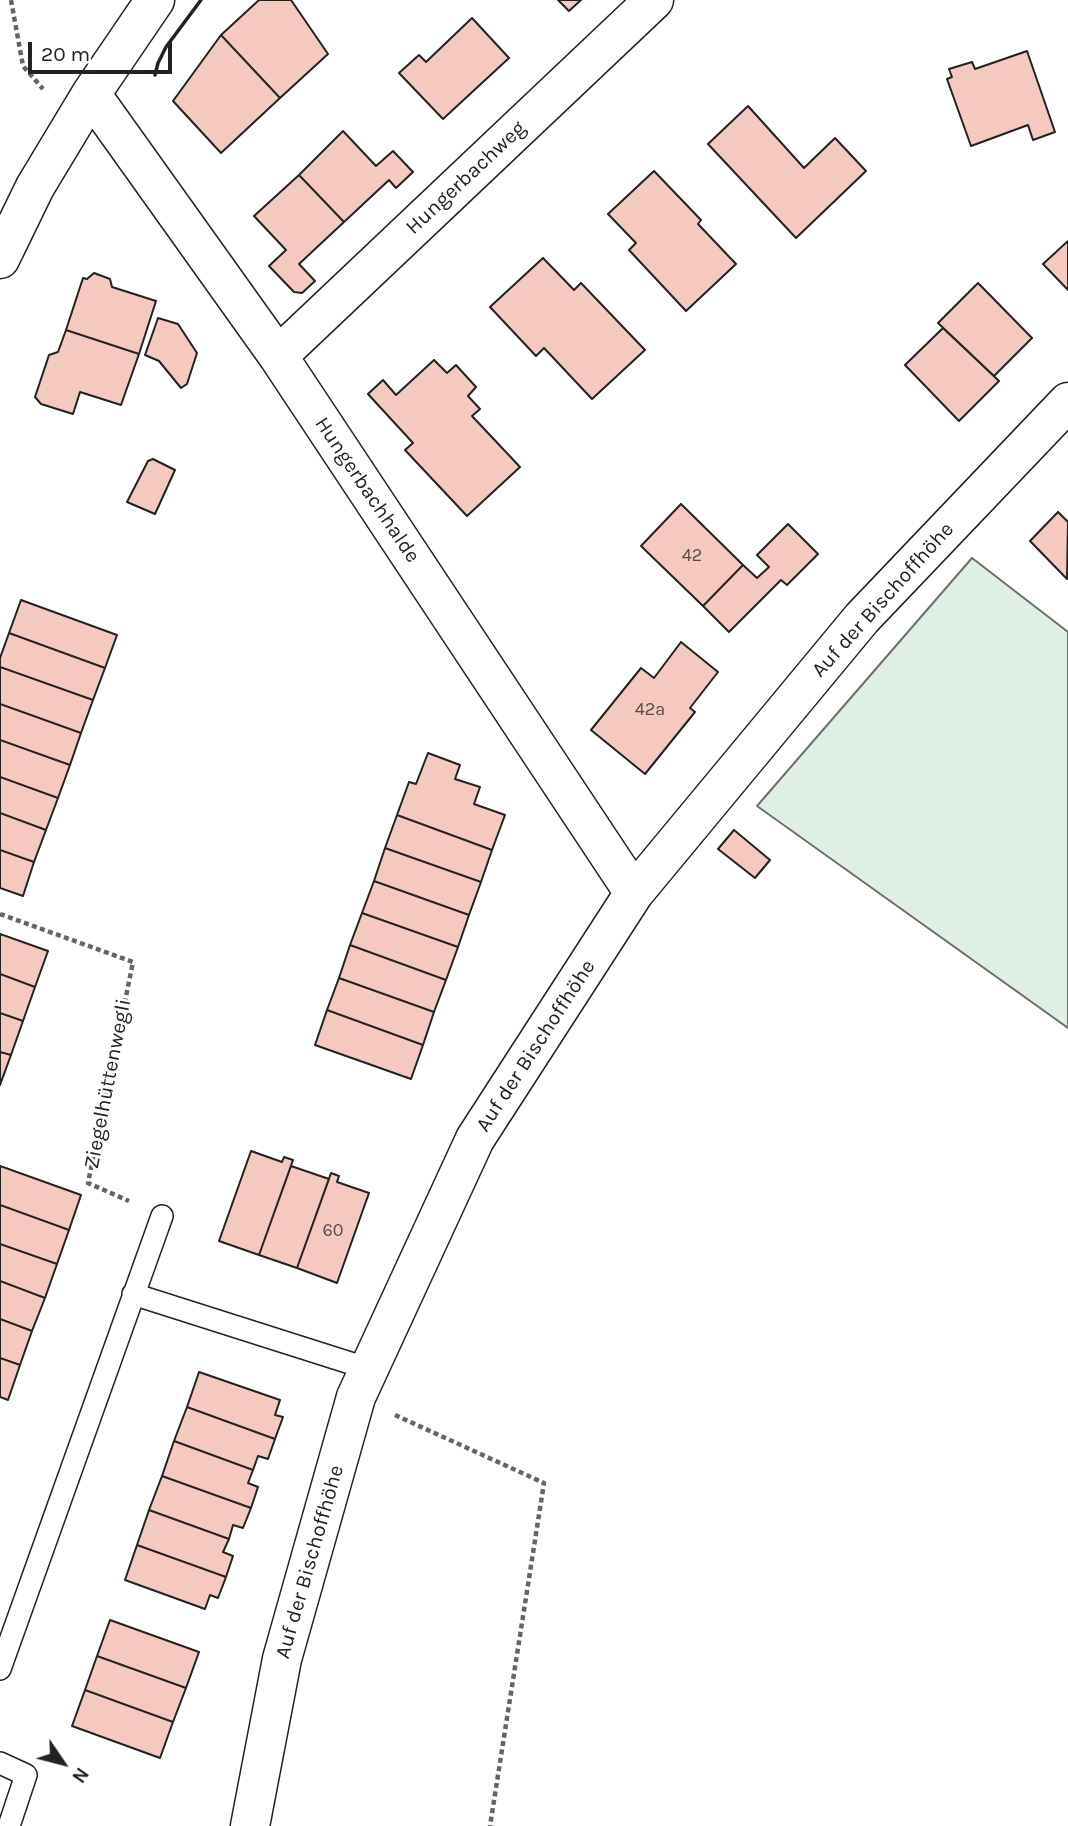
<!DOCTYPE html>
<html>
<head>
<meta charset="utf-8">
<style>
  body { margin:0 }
  #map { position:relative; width:1068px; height:1826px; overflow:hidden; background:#fff; font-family:Karla,sans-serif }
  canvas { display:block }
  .north { position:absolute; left:28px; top:1728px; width:70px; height:70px; -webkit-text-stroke:5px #fff; paint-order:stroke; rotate:125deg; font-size:19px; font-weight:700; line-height:28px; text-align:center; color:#222 }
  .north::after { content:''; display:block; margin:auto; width:24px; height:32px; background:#222; clip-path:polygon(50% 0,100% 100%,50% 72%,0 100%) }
  .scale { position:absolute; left:28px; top:42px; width:144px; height:32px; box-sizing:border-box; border:4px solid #222; border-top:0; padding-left:9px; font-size:21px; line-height:24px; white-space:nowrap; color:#222; -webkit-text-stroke:5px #fff; paint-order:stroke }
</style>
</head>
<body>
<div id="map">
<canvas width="1068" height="1826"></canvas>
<div class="north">N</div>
<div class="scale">20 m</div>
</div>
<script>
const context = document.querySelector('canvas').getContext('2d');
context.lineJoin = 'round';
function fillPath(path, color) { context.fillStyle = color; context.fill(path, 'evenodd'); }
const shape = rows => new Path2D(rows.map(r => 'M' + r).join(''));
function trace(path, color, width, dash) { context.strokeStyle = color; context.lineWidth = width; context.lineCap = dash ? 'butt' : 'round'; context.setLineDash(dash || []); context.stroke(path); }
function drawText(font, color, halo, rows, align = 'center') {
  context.font = font + ' Karla,sans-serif'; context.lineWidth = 5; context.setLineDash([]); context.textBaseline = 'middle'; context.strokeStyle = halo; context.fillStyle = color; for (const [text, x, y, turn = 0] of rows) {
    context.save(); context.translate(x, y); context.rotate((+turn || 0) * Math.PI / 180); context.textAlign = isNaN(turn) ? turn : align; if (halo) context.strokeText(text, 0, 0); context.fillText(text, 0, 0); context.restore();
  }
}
const green = shape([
  [972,558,1068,632,1068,1028,757,806,972,558]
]);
fillPath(green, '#e0efe3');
trace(green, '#6f6f6f', 2);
const building = shape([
  [259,0,291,0,328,54,280,98,221,35,259,0],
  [558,0,581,0,569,11,558,0],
  [472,18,509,58,443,119,399,73,419,55,426,62,472,18],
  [221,35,280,98,221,153,173,101,221,35],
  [1027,51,1055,132,1033,140,1028,125,971,146,947,79,952,77,949,69,972,62,975,69,1027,51],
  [748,106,804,168,835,138,866,171,796,238,708,144,748,106],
  [343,131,376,166,393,151,413,172,396,188,389,180,344,222,299,175,343,131],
  [654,171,701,220,698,224,736,264,686,311,629,250,636,243,608,214,654,171],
  [299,175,344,222,299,264,315,281,302,293,294,292,269,266,286,250,254,216,299,175],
  [1068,241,1068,290,1043,264,1068,241],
  [543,258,574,290,581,283,645,350,592,399,544,348,536,356,490,307,543,258],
  [94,273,110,279,112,287,156,301,139,354,66,330,83,278,87,279,94,273],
  [978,283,1032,338,994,376,938,323,978,283],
  [158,318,178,324,197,353,187,384,181,388,159,361,145,355,158,318],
  [943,328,999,381,959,421,905,365,943,328],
  [66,330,139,354,121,405,80,392,73,414,41,404,35,397,49,355,58,352,66,330],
  [434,360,447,373,456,365,476,387,468,396,480,409,472,416,520,467,467,516,405,450,413,443,368,394,383,380,396,395,434,360],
  [153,459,175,470,155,514,127,502,148,461,153,459],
  [681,504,743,565,703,606,641,546,681,504],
  [1058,512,1068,522,1067,579,1030,541,1058,512],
  [788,524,818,554,787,585,781,580,729,632,703,606,743,565,757,578,769,567,757,555,788,524],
  [21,600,117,635,105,668,9,633,21,600],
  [9,633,105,668,93,700,0,667,0,658,9,633],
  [681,642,718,672,690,708,695,712,645,774,591,730,641,668,654,678,681,642],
  [0,667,93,700,81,733,0,704,0,667],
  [0,704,81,733,70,765,0,740,0,704],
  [0,740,70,765,58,798,0,777,0,740],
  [428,753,460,765,455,779,480,787,474,804,505,815,492,850,397,815,409,782,416,784,428,753],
  [0,777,58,798,46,830,0,813,0,777],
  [0,813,46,830,34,862,0,850,0,813],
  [397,815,492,850,481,882,385,848,397,815],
  [734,830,770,860,755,878,718,849,734,830],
  [385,848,481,882,469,915,374,881,385,848],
  [0,850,34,862,23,896,0,888,0,850],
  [374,881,469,915,458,947,362,913,374,881],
  [362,913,458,947,446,980,350,945,362,913],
  [0,934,48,951,35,987,0,974,0,934],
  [350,945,446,980,434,1012,339,978,350,945],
  [0,974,35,987,23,1021,0,1013,0,974],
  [339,978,434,1012,423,1045,327,1010,339,978],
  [327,1010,423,1045,411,1079,315,1045,327,1010],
  [0,1013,23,1021,11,1055,0,1052,0,1013],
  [0,1052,11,1055,0,1085,0,1052],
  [251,1151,282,1162,284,1157,293,1160,259,1255,219,1241,251,1151],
  [0,1166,81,1195,69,1230,0,1205,0,1166],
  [291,1166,329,1179,297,1268,259,1255,291,1166],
  [331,1173,339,1176,337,1182,369,1193,337,1283,297,1268,331,1173],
  [0,1205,69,1230,57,1264,0,1244,0,1205],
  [0,1244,57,1264,45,1298,0,1281,0,1244],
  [0,1281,45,1298,32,1331,0,1319,0,1281],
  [0,1319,32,1331,20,1365,0,1358,0,1319],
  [0,1358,20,1365,8,1400,0,1397,0,1358],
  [199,1372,280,1400,275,1415,283,1417,275,1439,187,1407,199,1372],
  [187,1407,275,1439,268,1459,258,1456,253,1470,174,1441,187,1407],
  [174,1441,253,1470,248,1483,258,1487,251,1508,162,1476,174,1441],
  [162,1476,251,1508,243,1528,233,1525,229,1539,149,1510,162,1476],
  [149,1510,229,1539,223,1552,233,1556,226,1577,137,1545,149,1510],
  [137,1545,226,1577,218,1598,210,1595,205,1609,125,1580,137,1545],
  [110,1620,199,1652,186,1688,97,1656,110,1620],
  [97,1656,186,1688,173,1722,85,1690,97,1656],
  [85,1690,173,1722,160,1758,72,1726,85,1690]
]);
fillPath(building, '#f3c9c0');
trace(building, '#222', 2);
const service = shape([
  [133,1294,369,1369],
  [0,1669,162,1216],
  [0,1763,26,1775,9,1826]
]);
const minor = shape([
  [91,94,278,356,634,893],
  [0,259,35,187,91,94,155,0],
  [278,356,654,0],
  [250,1826,282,1659,356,1397,475,1139,634,893,862,618,1068,402]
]);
trace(service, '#222', 24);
trace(minor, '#222', 41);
trace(shape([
  [11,0,23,66,43,89],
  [0,914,133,962,88,1183,129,1201],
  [395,1415,544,1483,490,1826]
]), '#646464', 4.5, [5, 3.5]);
trace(service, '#fff', 21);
trace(minor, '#fff', 38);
trace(shape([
  [155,75,158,63,166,47,201,0]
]), '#222', 3.5);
drawText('18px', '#564c4a', null, [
  ["42",692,556],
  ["42a",650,710],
  ["60",333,1231]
]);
drawText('21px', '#222', '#fff', [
  ["Hungerbachweg",466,178,-43],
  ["Hungerbachhalde",367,490,56],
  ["Auf der Bischoffhöhe",883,600,-48],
  ["Auf der Bischoffhöhe",536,1046,-57],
  ["Ziegelhüttenwegli",108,1084,-79],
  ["Auf der Bischoffhöhe",310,1562,-74]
]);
</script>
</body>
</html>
